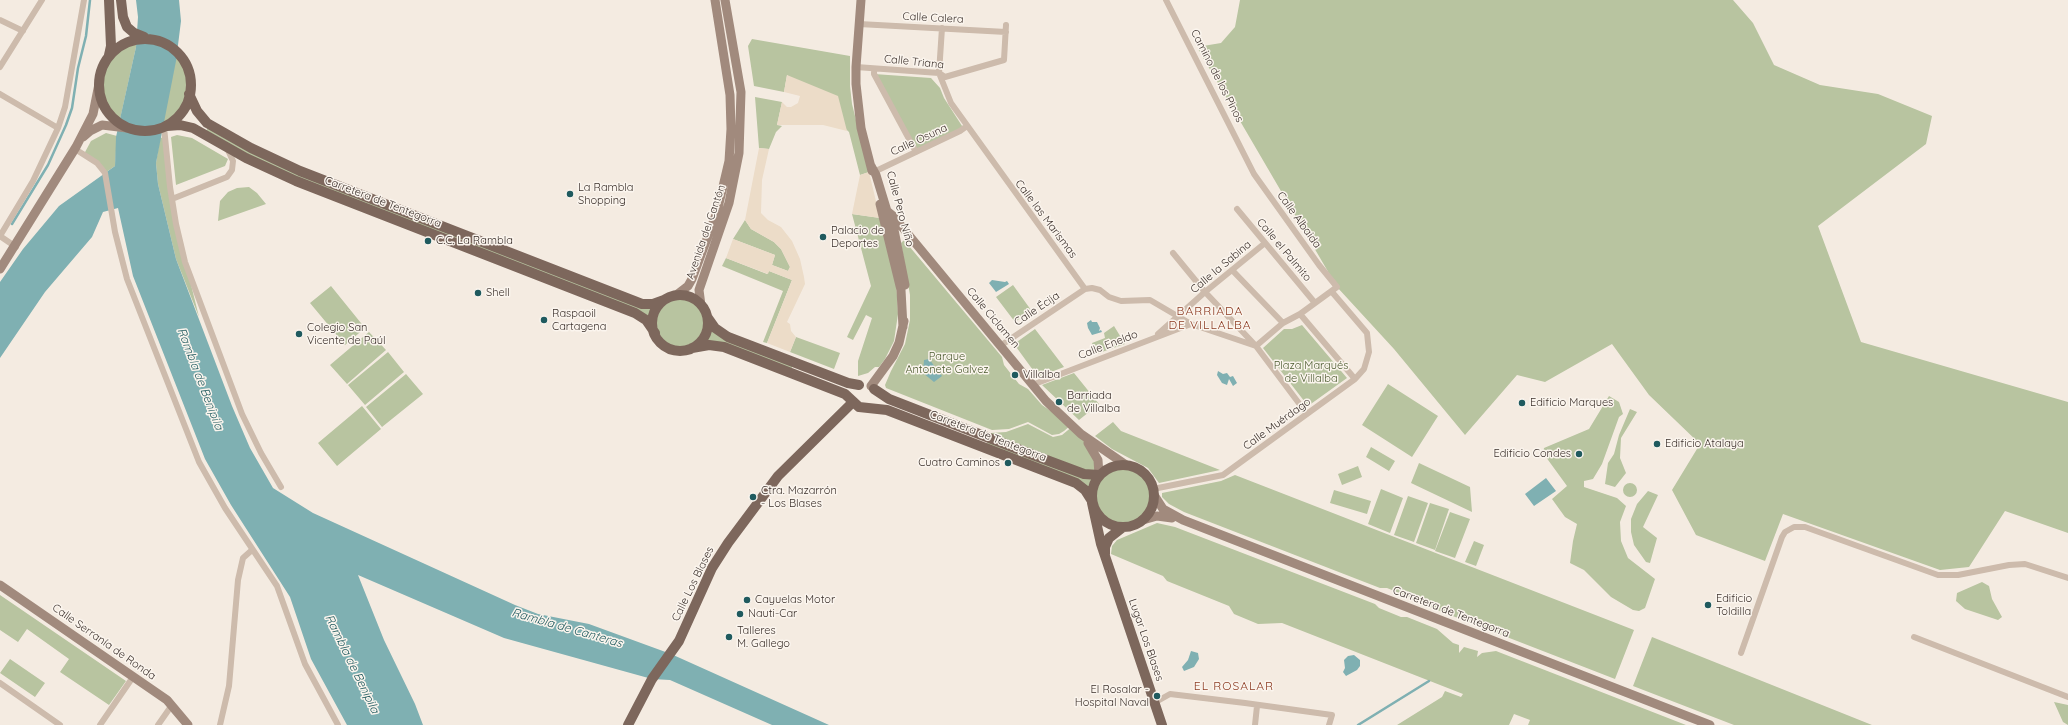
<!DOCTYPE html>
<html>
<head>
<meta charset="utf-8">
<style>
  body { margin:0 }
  canvas { display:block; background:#f4ebe1 }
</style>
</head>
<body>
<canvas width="2068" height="725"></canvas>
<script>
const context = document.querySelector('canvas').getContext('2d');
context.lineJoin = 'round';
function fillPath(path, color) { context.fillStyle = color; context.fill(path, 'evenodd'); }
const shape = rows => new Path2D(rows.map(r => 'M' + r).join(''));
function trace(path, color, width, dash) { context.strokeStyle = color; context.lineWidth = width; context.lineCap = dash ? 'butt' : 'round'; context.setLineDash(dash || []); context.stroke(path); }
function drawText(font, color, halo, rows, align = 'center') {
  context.font = font + ' Quicksand,sans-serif'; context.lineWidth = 3; context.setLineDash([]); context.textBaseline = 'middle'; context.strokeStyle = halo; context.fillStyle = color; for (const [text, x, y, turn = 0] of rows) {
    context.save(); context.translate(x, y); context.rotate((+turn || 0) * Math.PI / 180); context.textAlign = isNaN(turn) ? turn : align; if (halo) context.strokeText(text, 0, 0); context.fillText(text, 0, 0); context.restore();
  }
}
fillPath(shape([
  [1240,0,1733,0,1753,23,1774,65,1820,85,1878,94,1932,116,1926,144,1818,226,1861,342,2068,402,2068,533,2005,511,1969,567,1940,570,1783,514,1765,561,1696,535,1672,490,1700,444,1649,395,1612,344,1545,382,1517,375,1465,435,1394,349,1337,287,1198,49,1203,46,1221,43,1235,27],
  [137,39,136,47,119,124,108,113,101,99,100,75,111,53,122,44],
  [752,39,850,56,850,86,852,104,869,172,860,175,849,132,787,75,784,92,754,86,748,46],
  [177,52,189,70,191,83,189,94,180,114,172,122,162,128],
  [874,74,931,78,940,88,944,98,964,129,916,152],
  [755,97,782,102,777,125,782,126,776,132,769,149,759,148],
  [210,125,251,148,642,304,664,300,673,296,691,297,701,305,711,324,794,362,790,373,724,347,698,347,681,351,670,349,659,340,649,323,296,181,204,134],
  [106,133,117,136,115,166,105,173,84,154,91,141],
  [177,135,192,138,228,159,225,166,176,185,171,137],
  [165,137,176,224,199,317,176,259,158,184,156,163,160,138],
  [249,187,257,193,266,204,218,221,220,201,228,192,237,188],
  [852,214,880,218,896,278,898,314,894,341,885,359,879,367,875,367,868,373,858,376,858,361,872,318,866,315,853,340,847,337,871,286],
  [745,220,751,229,774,242,781,249,790,267,788,271,772,265,775,255,733,239],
  [904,240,1002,357,1004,365,1019,384,1028,389,1042,405,1071,425,1064,431,1059,434,1052,435,1028,422,1009,429,992,430,886,388,885,385,891,371,905,344,910,320,910,295,901,243],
  [726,258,767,274,769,271,792,280,767,343,763,342,783,291,722,266],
  [1013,285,1031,310,1015,322,996,297],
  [331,286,365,328,345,345,310,303],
  [1302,325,1347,378,1308,406,1263,348,1284,329,1292,329],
  [1114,326,1125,344,1096,354,1092,343,1105,338,1104,333],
  [1035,329,1064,367,1038,377,1014,344],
  [369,332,386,350,347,384,330,365],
  [796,337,840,353,834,369,790,352],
  [388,352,404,372,365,405,348,385],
  [1074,373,1099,404,1079,420,1042,385],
  [406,374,423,394,382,427,366,407],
  [1388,384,1438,416,1412,457,1362,425],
  [1609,396,1619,402,1623,414,1619,417,1602,464,1593,479,1584,481,1584,487,1617,498,1626,506,1620,522,1621,541,1628,558,1655,579,1645,608,1639,611,1633,610,1611,597,1584,570,1570,563,1573,541,1577,524,1565,517,1552,499,1567,486,1543,453,1544,448,1589,429],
  [362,406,381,429,337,466,318,443],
  [1630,409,1637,412,1621,438,1620,458,1626,473,1615,487,1605,484,1608,463,1614,454,1619,435],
  [1113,422,1121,431,1220,470,1159,483,1148,468,1112,449,1095,436],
  [1028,424,1053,437,1062,435,1073,426,1089,443,1099,475,1107,469,1118,465,1131,466,1140,470,1150,480,1153,489,1154,500,1149,513,1133,525,1123,527,1112,526,1099,517,1087,492,985,448,991,433,1006,432],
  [1371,447,1395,461,1389,471,1366,457],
  [1419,463,1470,487,1472,512,1411,483],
  [1358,466,1362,477,1342,485,1338,474],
  [1235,475,1634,630,1615,679,1414,601,1409,597,1387,588,1380,588,1184,512,1169,504,1162,497,1162,493,1221,481],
  '1623 490a7 7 0 1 1 14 0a7 7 0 1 1-14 0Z',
  [1381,489,1403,498,1390,533,1368,524],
  [1334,490,1371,501,1367,514,1330,503],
  [1648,491,1658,495,1643,527,1657,538,1650,563,1646,562,1634,545,1631,532,1631,519,1637,504],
  [1408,496,1428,503,1414,542,1394,535],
  [1430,503,1449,509,1435,550,1416,543],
  [1450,512,1470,519,1455,558,1435,551],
  [1157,523,1175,527,1375,604,1379,608,1401,617,1407,617,1437,629,1453,643,1459,645,1459,653,1464,647,1478,651,1477,657,1482,653,1496,651,1686,725,1528,725,1530,720,1514,714,1509,725,1397,725,1442,697,1445,691,1461,697,1463,694,1282,623,1258,624,1234,614,1229,606,1167,581,1163,576,1111,554,1112,546,1117,540],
  [1474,541,1484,545,1476,566,1465,562],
  [1982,582,1989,586,1992,599,2002,617,1998,620,1965,609,1956,601,1957,593],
  [0,595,126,681,109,705,60,672,69,659,27,629,18,642,0,630],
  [1652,637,1872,725,1734,725,1633,686],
  [10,659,45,683,35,697,0,673],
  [2054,702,2068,705,2068,725,2063,722]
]), '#b8c4a0');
fillPath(shape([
  [787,75,838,96,847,131,823,125,777,125,782,102,787,107,791,107,798,103,800,96,784,92],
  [759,148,769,149,762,180,761,213,768,220,781,227,792,241,800,259,804,277,805,284,787,322,790,324,791,331,796,337,790,352,767,343,792,280,769,271,768,274,726,258,733,239,775,255,772,265,788,271,790,267,781,249,774,242,751,229,745,220],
  [869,172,880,218,852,214,860,175]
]), '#ecdcc8');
fillPath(shape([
  [136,0,179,0,181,21,176,61,156,163,158,184,176,259,232,406,250,448,273,488,313,513,515,605,538,614,589,624,671,654,829,725,772,725,670,680,652,679,504,638,358,575,384,640,415,704,423,725,347,725,311,659,290,597,231,505,205,459,133,276,118,208,103,212,92,237,45,292,0,358,0,282,23,249,59,206,115,166,116,137,136,47,138,17],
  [992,280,1005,282,1007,281,1009,284,996,292,989,283],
  [1091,320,1092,322,1097,322,1100,328,1099,331,1101,330,1102,332,1092,335,1088,328,1087,323],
  [929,359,942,376,934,382,923,373,924,360],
  [1218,371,1223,374,1227,373,1230,377,1233,376,1237,383,1233,386,1229,379,1227,385,1222,383,1217,375],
  [1546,478,1556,491,1534,506,1525,494],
  [1191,651,1198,653,1199,659,1194,667,1184,671,1182,667,1188,660],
  [1354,655,1360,660,1360,666,1357,670,1346,676,1343,672,1345,668,1344,660,1348,656]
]), '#7fb0b2');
trace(shape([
  [12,224,48,165,66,125,72,108,78,68,86,36,90,0],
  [1358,725,1429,681]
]), '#7fb0b2', 2.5);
trace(shape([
  [1166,0,1254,174,1319,265,1337,287,1300,314,1283,323,1256,346,1205,292,1173,253],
  [0,20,23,31],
  [859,24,1006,32],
  [942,28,939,73,951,103,1085,289],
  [0,67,42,0],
  [856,67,939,73,945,77,1004,60,1006,25],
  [874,69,874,74,916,152],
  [0,94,58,128],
  [164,127,170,187,176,224,185,262,242,414,261,453,281,487],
  [75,149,97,163,105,173,115,232,127,279,199,462,225,508,277,586,305,664,338,725],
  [878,170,960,131,967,126],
  [172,199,227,177,232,170,233,161,227,148],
  [1237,209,1315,303],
  [0,236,33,181,58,128,65,107,84,0],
  [0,236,16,247],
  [1232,270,1283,323],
  [1300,314,1355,379],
  [1158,334,1205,292,1265,243],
  [1000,346,1085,289,1092,288,1100,290,1109,297,1121,301,1150,300,1191,324,1256,346,1307,414],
  [1032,385,1191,324],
  [1153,489,1223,475,1355,379,1364,369,1369,352,1367,333,1332,292],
  [1914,637,2068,697],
  [1741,653,1782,537,1785,532,1794,527,1805,527,1938,575,1958,575,2009,565,2025,564,2068,578],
  [0,683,60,725],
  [1154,703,1170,694,1245,703,1332,715,1329,725],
  [100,725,133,677],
  [158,725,172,705],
  [220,725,229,686,238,580,243,558,252,550],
  [1255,725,1257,706]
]), '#cdbbac', 6);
trace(shape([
  [861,0,856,67,856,84,861,128,872,171],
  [83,137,90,131,102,125,127,128],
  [871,166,876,175,887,211,893,216,1046,401,1081,434,1126,465],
  [880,204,901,290,903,327],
  [891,215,905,285],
  [0,269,76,147,93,114,99,84],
  [675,296,688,286,692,279,717,212,729,161,731,129,730,95,715,0],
  [701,305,699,290,729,203,739,153,741,92,725,0],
  [871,386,893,356,899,343,904,321],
  [1088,443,1098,460,1099,475],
  [1154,495,1163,509,1183,520,1710,725],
  [1143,520,1157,516,1172,518],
  [0,585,167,700,188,725]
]), '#a18a7d', 9);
trace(shape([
  [121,0,123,17,127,27,134,33,144,37],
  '99 85a46 46 0 1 1 92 0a46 46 0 1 1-92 0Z',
  [109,55,111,46,109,0],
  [189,94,197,111,207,123,251,148,300,171,642,304,653,304,664,300],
  [167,126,180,125,193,128,246,158,296,181,635,313,646,320,655,333],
  '652 323a28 28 0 1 1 56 0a28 28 0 1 1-56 0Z',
  [708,318,715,328,728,337,848,383,859,385],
  [692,348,709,345,724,347,845,394,859,407,887,410,1076,483,1085,490,1092,501],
  [874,389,889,399,1033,455,1084,474,1099,475],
  '1092 496a31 31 0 1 1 62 0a31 31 0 1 1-62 0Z',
  [1092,503,1101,544,1162,725],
  [1105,554,1105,547,1109,538,1123,527],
  [628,725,652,679,679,641,712,568,728,543,778,476,853,402]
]), '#7d675c', 10);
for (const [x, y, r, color] of [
  [570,194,4,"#1f5a5e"],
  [823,237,4,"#1f5a5e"],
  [428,241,4,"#1f5a5e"],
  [478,293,4,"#1f5a5e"],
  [544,320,4,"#1f5a5e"],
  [299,334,4,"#1f5a5e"],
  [1015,375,4,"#1f5a5e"],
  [1059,402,4,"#1f5a5e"],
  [1522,403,4,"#1f5a5e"],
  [1657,444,4,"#1f5a5e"],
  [1579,454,4,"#1f5a5e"],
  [1008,463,4,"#1f5a5e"],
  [753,497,4,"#1f5a5e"],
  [747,600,4,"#1f5a5e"],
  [1708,605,4,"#1f5a5e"],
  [740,614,4,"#1f5a5e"],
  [729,637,4,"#1f5a5e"],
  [1157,696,4,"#1f5a5e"]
]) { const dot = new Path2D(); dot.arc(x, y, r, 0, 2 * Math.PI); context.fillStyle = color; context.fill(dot); trace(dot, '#fbf5ee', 1.5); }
drawText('11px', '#3b302b', '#fbf5ee', [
  ["Calle Calera",933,18,3],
  ["Calle Triana",914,62,6],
  ["Camino de los Pinos",1217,76,63],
  ["Calle Osuna",919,140,-25],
  ["Carretera de Tentegorra",383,202,21],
  ["Calle Pero Niño",900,209,75],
  ["Calle las Marismas",1046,219,53],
  ["Calle Albaida",1299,220,54],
  ["Avenida del Cantón",706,232,-71],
  ["Calle el Palmito",1284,250,50],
  ["Calle la Sabina",1221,267,-40],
  ["Calle Écija",1037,309,-34],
  ["Calle Ciclamen",993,318,50],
  ["Calle Eneldo",1108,345,-21],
  ["Calle Muérdago",1277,424,-36],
  ["Carretera de Tentegorra",988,436,21],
  ["Calle Los Blases",693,584,-64],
  ["Carretera de Tentegorra",1451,612,21],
  ["Lugar Los Blases",1146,640,71],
  ["Calle Serranía de Ronda",104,642,35]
]);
drawText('11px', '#3b302b', '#fbf5ee', [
  ["La Rambla",578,188],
  ["Shopping",578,201],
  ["Palacio de",831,231],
  ["Deportes",831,244],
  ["C.C. La Rambla",436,241],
  ["Shell",486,293],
  ["Raspaoil",552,314],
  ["Cartagena",552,327],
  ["Colegio San",307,328],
  ["Vicente de Paúl",307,341],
  ["Villalba",1023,375],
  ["Barriada",1067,396],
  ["de Villalba",1067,409],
  ["Edificio Marques",1530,403],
  ["Edificio Atalaya",1665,444],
  ["Edificio Condes",1571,454,"right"],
  ["Cuatro Caminos",1000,463,"right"],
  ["Ctra. Mazarrón",761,491],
  ["- Los Blases",761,504],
  ["Edificio",1716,599],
  ["Toldilla",1716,612],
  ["Cayuelas Motor",755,600],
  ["Nauti-Car",748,614],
  ["Talleres",737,631],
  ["M. Gallego",737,644],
  ["El Rosalar -",1149,690,"right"],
  ["Hospital Naval",1149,703,"right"]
], 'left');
drawText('11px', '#4a5a2e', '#fbf5ee', [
  ["Parque",947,357],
  ["Antonete Galvez",947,370],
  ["Plaza Marqués",1311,366],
  ["de Villalba",1311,379]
]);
context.letterSpacing = '1px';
drawText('12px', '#8c3b22', '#fbf5ee', [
  ["BARRIADA",1210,311],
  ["DE VILLALBA",1210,325],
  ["EL ROSALAR",1234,686]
]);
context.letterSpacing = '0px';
drawText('italic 12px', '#1f5a5e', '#fbf5ee', [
  ["Rambla de Benipila",200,379,69],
  ["Rambla de Canteras",567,628,16],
  ["Rambla de Benipila",352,664,64]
]);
</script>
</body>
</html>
